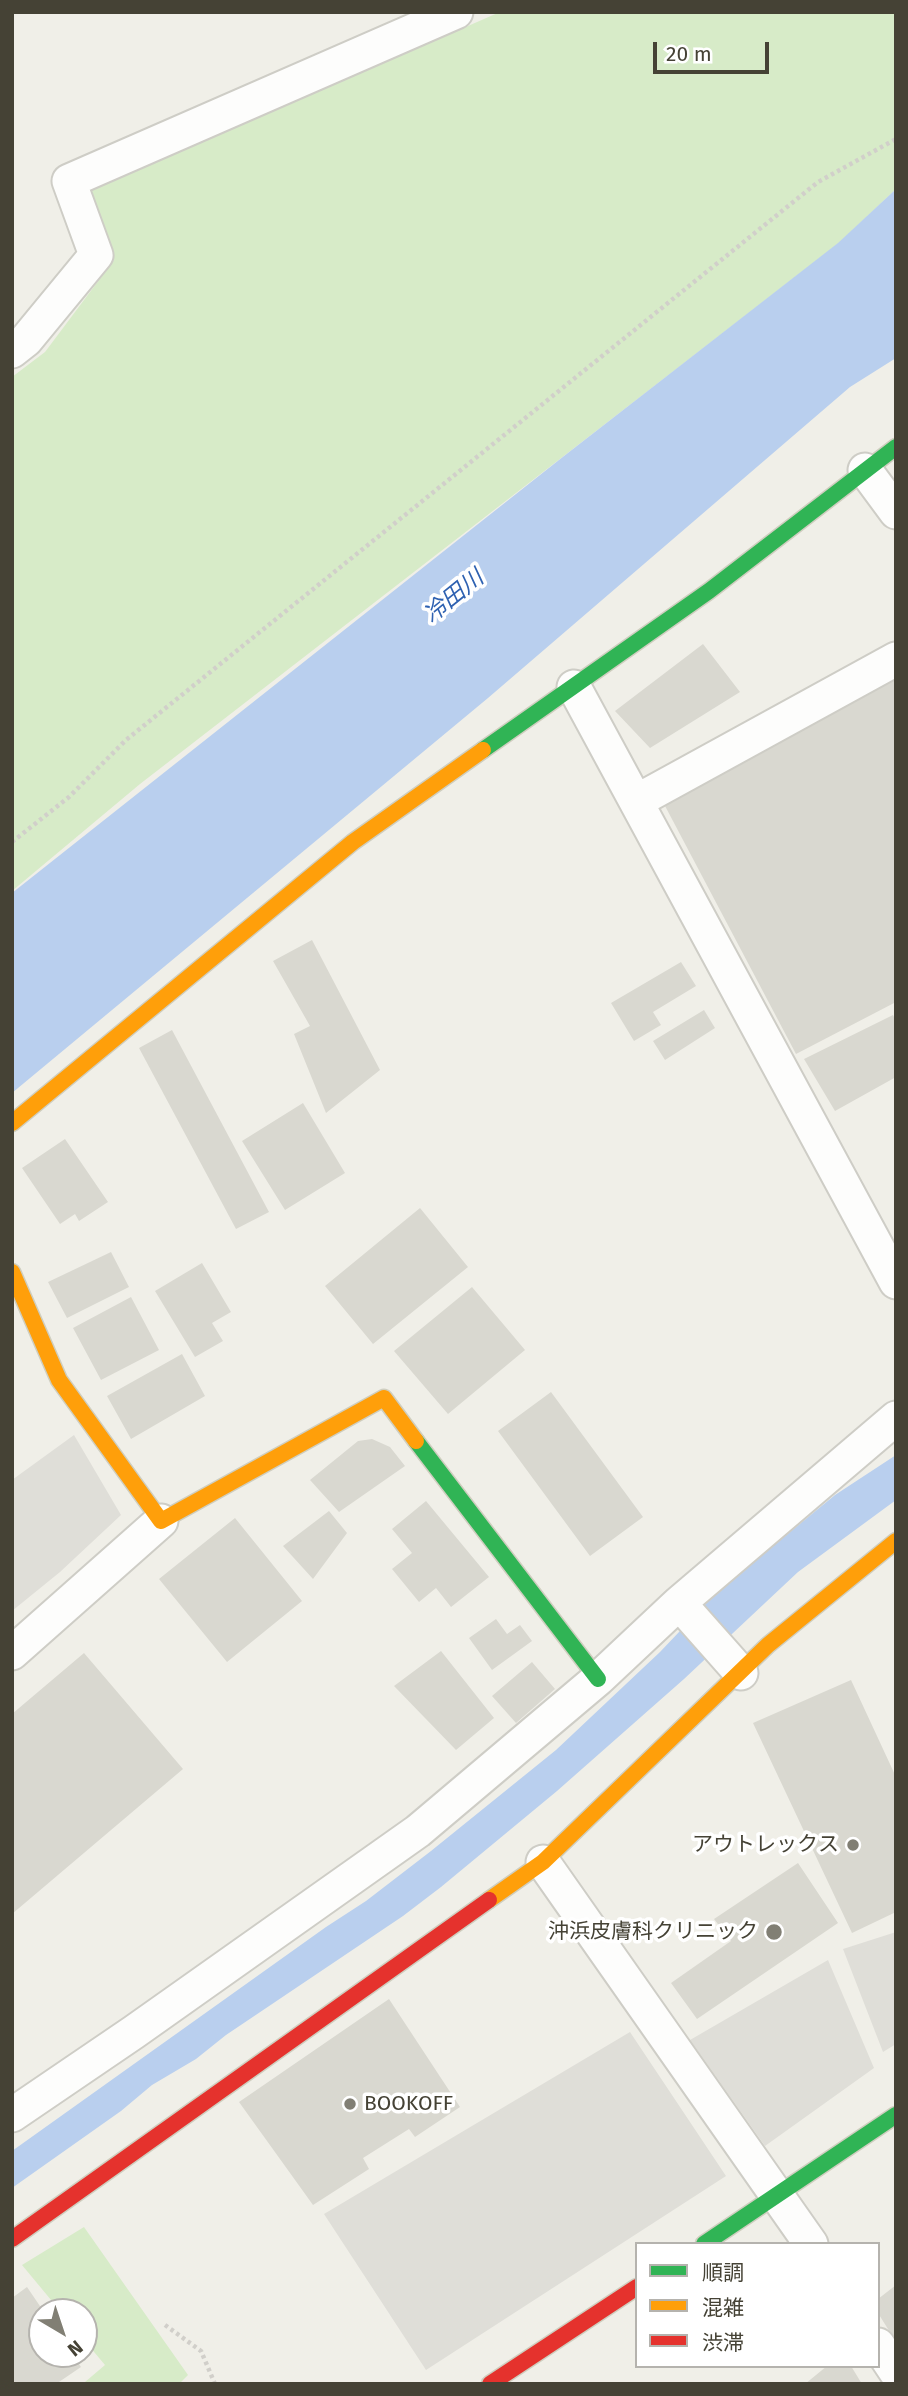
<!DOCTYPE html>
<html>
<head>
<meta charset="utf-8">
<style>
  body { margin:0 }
  #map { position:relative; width:908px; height:2396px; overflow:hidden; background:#f0efe8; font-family:"Fira Sans","Noto Sans JP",sans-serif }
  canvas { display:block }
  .frame { position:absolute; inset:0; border:14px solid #454235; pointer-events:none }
  .legend { position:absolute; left:635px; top:2242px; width:245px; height:126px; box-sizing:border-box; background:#fff; border:2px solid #b5b3ae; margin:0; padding:9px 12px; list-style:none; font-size:21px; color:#454235 }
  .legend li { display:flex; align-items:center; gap:14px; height:35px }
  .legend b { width:35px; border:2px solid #b5b3ae }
  .north { position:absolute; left:28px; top:2298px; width:70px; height:70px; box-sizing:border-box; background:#fff; border:2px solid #b5b3ae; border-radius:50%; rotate:141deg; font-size:19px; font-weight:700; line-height:28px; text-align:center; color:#454235 }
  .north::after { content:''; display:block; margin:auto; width:24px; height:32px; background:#817f74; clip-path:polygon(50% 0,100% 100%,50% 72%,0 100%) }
  .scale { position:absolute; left:653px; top:42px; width:116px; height:32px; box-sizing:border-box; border:4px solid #454235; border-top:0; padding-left:9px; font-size:21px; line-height:24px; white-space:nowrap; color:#454235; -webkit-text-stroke:5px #fff; paint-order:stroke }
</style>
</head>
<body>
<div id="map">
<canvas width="908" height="2396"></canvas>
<div class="frame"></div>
<ul class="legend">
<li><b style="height:9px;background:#30b455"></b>順調</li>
<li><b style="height:9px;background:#ff9f0a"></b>混雑</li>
<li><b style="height:9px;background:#e5322d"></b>渋滞</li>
</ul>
<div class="north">N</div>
<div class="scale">20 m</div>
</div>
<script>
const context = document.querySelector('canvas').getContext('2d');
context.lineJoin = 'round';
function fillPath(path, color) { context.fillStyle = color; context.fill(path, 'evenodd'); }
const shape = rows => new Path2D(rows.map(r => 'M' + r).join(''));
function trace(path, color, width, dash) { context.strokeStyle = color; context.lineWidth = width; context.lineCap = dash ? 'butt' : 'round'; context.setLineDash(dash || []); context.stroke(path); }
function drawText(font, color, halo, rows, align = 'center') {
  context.font = font + ' "Fira Sans","Noto Sans JP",sans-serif'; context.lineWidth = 7; context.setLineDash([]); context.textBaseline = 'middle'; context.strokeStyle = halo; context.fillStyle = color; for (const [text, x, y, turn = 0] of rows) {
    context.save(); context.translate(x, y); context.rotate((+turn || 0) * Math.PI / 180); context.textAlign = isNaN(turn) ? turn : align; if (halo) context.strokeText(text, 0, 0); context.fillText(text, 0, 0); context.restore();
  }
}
fillPath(shape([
  [500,12,896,12,896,189,839,243,140,784,12,891,12,377,45,352,114,260,90,191],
  [84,2227,188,2375,179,2384,87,2384,85,2382,105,2365,84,2340,84,2312,61,2312,22,2265]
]), '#d7ebc8');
fillPath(shape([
  [74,1435,121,1515,60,1572,12,1611,12,1480],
  [896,1932,896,2044,883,2052,843,1949],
  [828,1960,874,2068,765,2146,690,2040],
  [630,2032,726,2176,426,2370,324,2214]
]), '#dfded8');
fillPath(shape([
  [896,189,896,358,850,387,488,698,12,1093,12,893,564,456,838,243],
  [896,1455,896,1500,798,1572,684,1679,557,1791,441,1887,403,1916,226,2035,196,2059,152,2085,121,2111,12,2188,12,2151,326,1927,366,1901,431,1851,556,1750,660,1652,717,1592,835,1495]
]), '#b9cfee');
fillPath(shape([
  [703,644,740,692,650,748,615,711],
  [896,677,896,1002,796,1054,664,804],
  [312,940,380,1070,326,1113,294,1034,310,1026,273,961],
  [681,962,696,986,653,1012,661,1025,634,1041,611,1003],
  [704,1010,715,1028,665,1060,653,1041],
  [893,1015,896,1021,896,1077,835,1111,804,1059],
  [172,1030,269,1212,236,1229,139,1048],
  [303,1103,345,1173,285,1210,242,1141],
  [65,1139,108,1202,79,1221,75,1214,60,1224,22,1168],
  [420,1208,468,1267,373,1344,325,1286],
  [111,1252,129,1287,67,1318,48,1282],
  [202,1263,231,1312,212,1323,223,1341,195,1357,155,1291],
  [472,1287,525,1350,448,1414,394,1351],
  [131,1297,159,1350,101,1380,73,1328],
  [182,1354,205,1396,131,1439,107,1396],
  [551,1392,643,1517,590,1556,498,1431],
  [372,1439,390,1447,405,1466,339,1512,310,1480,358,1441],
  [426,1501,489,1577,451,1607,436,1588,419,1602,392,1569,412,1553,392,1529],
  [329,1511,347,1533,313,1579,283,1546],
  [235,1518,302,1601,227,1662,159,1579],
  [496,1619,507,1634,520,1625,532,1641,492,1670,469,1638],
  [441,1651,494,1718,456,1750,394,1686],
  [84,1653,183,1769,12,1914,12,1714],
  [532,1662,555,1689,516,1723,492,1696],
  [851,1680,896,1777,896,1912,852,1933,753,1723],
  [798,1863,838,1923,697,2019,671,1983,731,1941,714,1919],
  [389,1999,460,2107,415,2137,409,2129,363,2158,369,2169,313,2205,239,2102],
  [896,2285,896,2342,878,2313,878,2299],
  [27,2287,44,2312,42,2312,42,2354,72,2354,81,2367,56,2384,12,2384,12,2298],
  [827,2366,851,2366,862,2384,805,2384]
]), '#d9d8d0');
const street = shape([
  [12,351,26,340,96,255,69,181,456,12],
  [865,470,896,512],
  [574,687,896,1282],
  [637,801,896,659],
  [679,1603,741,1673],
  [12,1653,161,1521],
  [543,1862,811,2244],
  [12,2115,134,2032,418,1831,598,1679,679,1603,896,1418],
  [878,2345,896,2372]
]);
const fast = shape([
  [483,750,709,591,896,447],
  [416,1441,598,1679],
  [704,2244,896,2115]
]);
const slow = shape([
  [12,1123,353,842,483,750],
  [12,1272,59,1380,161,1521,384,1398,416,1441],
  [489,1900,543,1862,768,1645,896,1541]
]);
const jam = shape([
  [12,2239,489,1900],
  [490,2384,637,2287]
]);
trace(street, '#cecdc6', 37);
trace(fast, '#cfcebf', 19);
trace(slow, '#cfcebf', 19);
trace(jam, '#cfcebf', 19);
trace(shape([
  [12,842,69,797,126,740,818,182,896,139],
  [165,2325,201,2351,215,2384]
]), '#d1cfca', 4.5, [3.5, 3.5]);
trace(street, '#fdfdfc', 33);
trace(fast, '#30b455', 16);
trace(slow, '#ff9f0a', 16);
trace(jam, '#e5322d', 16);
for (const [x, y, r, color] of [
  [853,1845,7,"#817f74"],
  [774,1932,9,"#817f74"],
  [350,2104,7,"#817f74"]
]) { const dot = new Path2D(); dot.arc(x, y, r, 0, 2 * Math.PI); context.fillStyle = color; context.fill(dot); trace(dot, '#fff', 2.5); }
drawText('21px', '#454235', '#fff', [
  ["アウトレックス",839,1845],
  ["沖浜皮膚科クリニック",758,1932],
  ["BOOKOFF",364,2104,"left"]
], 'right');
drawText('italic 23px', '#2e61b1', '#fff', [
  ["冷田川",454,597,-39]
]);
</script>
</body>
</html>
